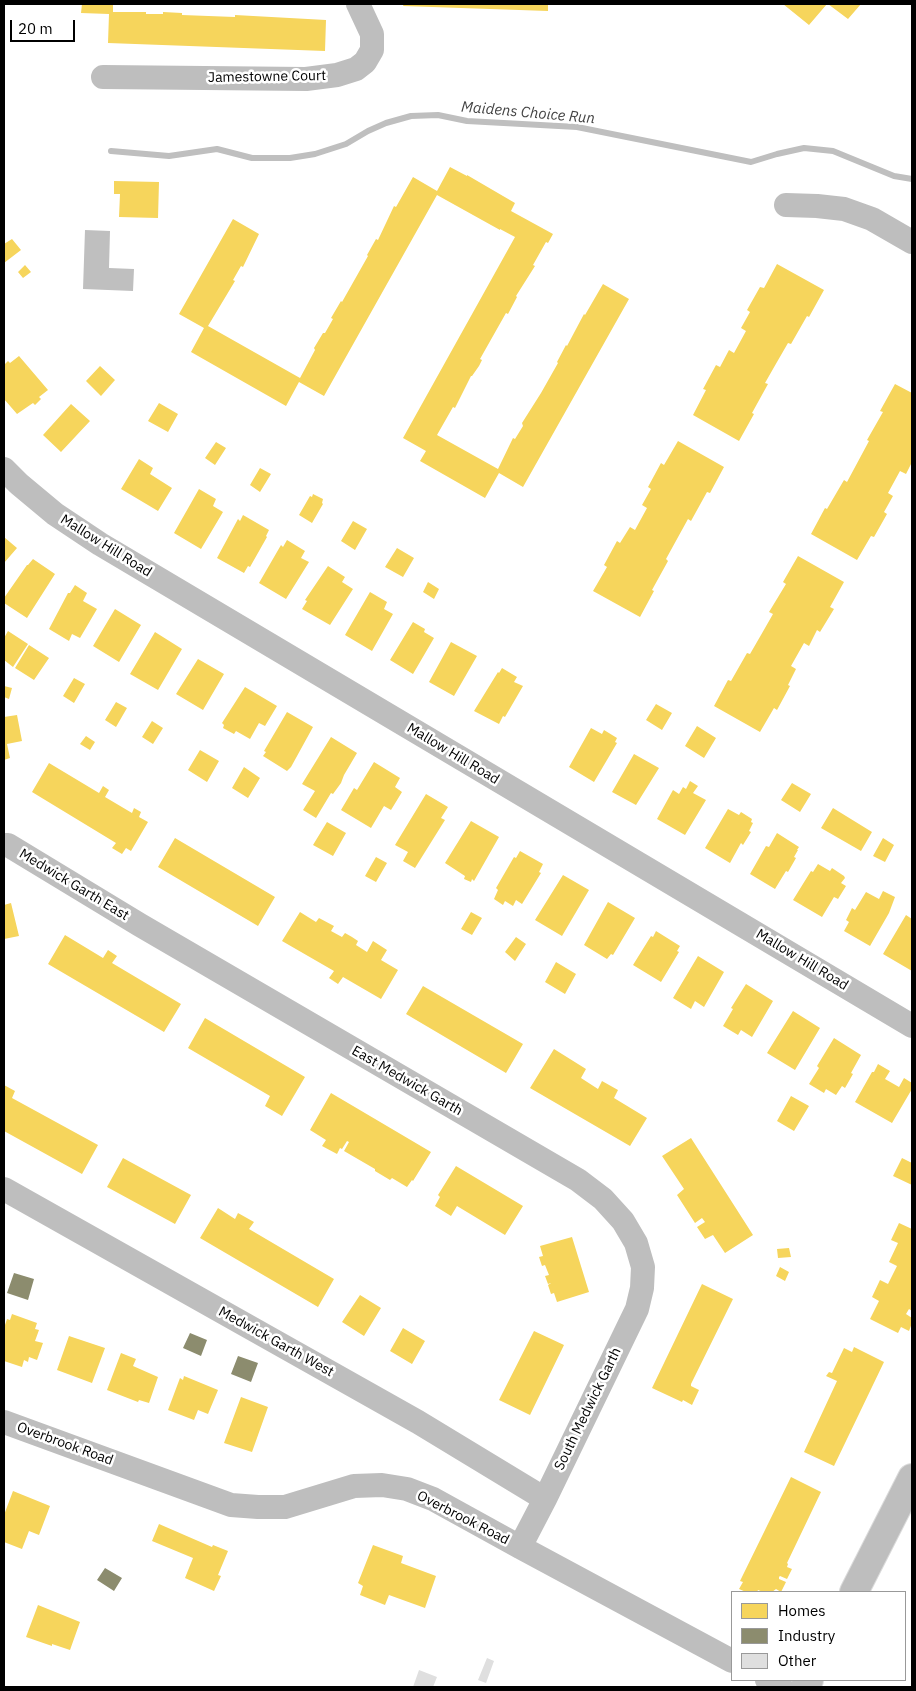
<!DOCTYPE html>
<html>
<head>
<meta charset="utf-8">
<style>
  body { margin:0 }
  #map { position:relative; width:916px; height:1691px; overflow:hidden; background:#fff; font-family:"IBM Plex Sans",sans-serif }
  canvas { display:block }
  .frame { position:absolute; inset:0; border:5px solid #000; pointer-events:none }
  .legend { position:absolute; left:731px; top:1591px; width:175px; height:90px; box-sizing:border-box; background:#fff; border:1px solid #999; margin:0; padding:6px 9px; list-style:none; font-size:15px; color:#000 }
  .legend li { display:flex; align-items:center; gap:10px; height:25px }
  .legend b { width:25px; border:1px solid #999 }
  .scale { position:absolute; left:10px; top:20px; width:65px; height:22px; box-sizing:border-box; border:2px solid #000; border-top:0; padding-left:6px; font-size:15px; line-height:18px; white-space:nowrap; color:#000; -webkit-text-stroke:4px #fff; paint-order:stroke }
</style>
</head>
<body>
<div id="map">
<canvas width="916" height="1691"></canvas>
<div class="frame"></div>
<ul class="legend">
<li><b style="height:14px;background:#f6d55c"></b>Homes</li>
<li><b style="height:14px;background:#8c8c6e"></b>Industry</li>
<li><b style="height:14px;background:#dfdfdf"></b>Other</li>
</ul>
<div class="scale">20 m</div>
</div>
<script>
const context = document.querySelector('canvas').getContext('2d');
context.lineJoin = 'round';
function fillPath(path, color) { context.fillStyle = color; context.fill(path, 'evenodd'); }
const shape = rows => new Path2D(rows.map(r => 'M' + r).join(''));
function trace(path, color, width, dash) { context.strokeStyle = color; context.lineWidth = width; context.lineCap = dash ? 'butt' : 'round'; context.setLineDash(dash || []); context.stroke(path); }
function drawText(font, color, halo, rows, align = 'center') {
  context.font = font + ' "IBM Plex Sans",sans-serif'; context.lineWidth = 5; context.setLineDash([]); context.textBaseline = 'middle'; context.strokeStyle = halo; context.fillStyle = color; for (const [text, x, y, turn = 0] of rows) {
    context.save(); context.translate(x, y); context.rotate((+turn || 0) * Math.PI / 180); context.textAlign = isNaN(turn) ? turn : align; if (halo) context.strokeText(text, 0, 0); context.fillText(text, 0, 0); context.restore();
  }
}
fillPath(shape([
  [85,230,110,231,109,268,134,269,133,291,83,289]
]), '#bfbfbf');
fillPath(shape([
  [82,4,113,4,113,12,146,12,146,14,163,14,163,12,182,13,182,15,235,17,235,15,326,20,325,51,108,43,109,14,81,13],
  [404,4,548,4,548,11,403,6],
  [783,4,827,4,809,25],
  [828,4,861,4,848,19],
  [450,167,467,176,467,175,515,203,511,211,553,234,548,243,546,242,533,265,535,266,516,296,517,297,508,314,506,313,480,359,482,360,479,366,472,376,471,376,455,408,453,407,437,435,498,469,513,438,515,439,523,426,522,423,541,393,558,363,557,362,566,345,567,346,584,314,585,315,603,284,629,299,523,487,499,473,485,498,420,461,426,451,403,438,515,237,500,229,500,230,437,195,324,396,299,382,286,406,191,352,204,328,179,314,233,219,259,234,243,267,241,266,233,280,235,281,208,326,300,378,315,350,314,348,323,333,325,333,333,319,331,318,341,301,342,302,368,256,367,255,376,239,378,240,394,206,396,207,413,177,437,191],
  [114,181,159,182,158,218,119,217,120,194,114,194],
  [12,239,21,250,4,263,4,244],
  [777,264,824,290,809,317,807,316,791,344,788,343,777,362,765,383,768,384,752,413,754,414,739,441,693,415,706,390,703,389,716,365,720,367,729,350,734,353,746,331,741,328,750,312,747,310,760,287,764,288],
  [25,265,31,272,23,278,18,272],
  [19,356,48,390,39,397,41,399,35,405,33,403,17,414,4,399,4,365,8,361,10,363],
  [100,366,115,380,101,396,86,381],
  [895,384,912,393,912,462,906,474,900,471,888,493,893,496,884,512,887,514,874,537,871,536,857,560,811,534,825,508,827,509,844,480,847,482,869,441,867,440,883,412,880,411],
  [159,403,178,414,168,432,148,421],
  [71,404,90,421,61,452,43,435],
  [678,441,724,467,710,493,707,492,691,521,688,519,666,559,668,561,652,590,654,591,640,617,593,591,607,567,604,565,617,541,620,543,630,527,635,530,647,508,642,505,651,489,648,487,661,463,664,465],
  [216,442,226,448,215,465,205,458],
  [139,459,153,468,150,474,172,488,158,511,121,489],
  [260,468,271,474,260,492,250,485],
  [199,489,216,499,213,506,223,512,201,549,174,533],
  [313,494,323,499,322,503,323,504,312,523,299,515,310,496,312,497],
  [243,515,269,530,266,536,267,537,250,567,248,566,244,573,217,558,238,519,240,521],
  [353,521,367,529,355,550,341,541],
  [4,537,17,548,4,563],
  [287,540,305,551,301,558,309,562,286,599,259,583,281,545,283,547],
  [397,548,414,558,403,577,385,567],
  [798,556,844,582,830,607,834,609,820,632,817,630,809,646,804,643,791,666,796,669,788,685,790,686,777,710,774,708,760,732,714,706,728,680,731,681,747,653,750,654,761,635,773,614,769,612,786,584,783,582],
  [33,559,55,574,27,618,4,603,4,598,27,565,28,565],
  [328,566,345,577,342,582,353,589,330,625,302,609,307,601,305,600],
  [428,582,439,589,434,599,423,592],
  [75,585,87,593,83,601,97,609,80,638,72,634,69,641,49,629,68,593,70,593],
  [370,592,387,602,384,609,393,614,372,651,345,635],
  [115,609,141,625,119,662,93,646],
  [413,622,425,629,424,632,434,638,413,674,390,660],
  [8,631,28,644,13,667,4,660,4,638],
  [155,632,182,649,158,690,130,674],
  [451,642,477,656,454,696,429,682],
  [29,645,49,658,34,680,15,668],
  [198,659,224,674,203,710,176,694],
  [502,668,517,677,514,682,523,686,505,717,503,716,499,724,474,711,498,672,499,673],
  [74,678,85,684,74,703,63,696],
  [4,686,12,688,9,699,4,697],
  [245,687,277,706,265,726,259,723,250,739,236,731,234,734,223,728,224,725,222,723],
  [116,702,127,708,116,727,105,720],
  [656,704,672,713,662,730,646,720],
  [287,712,313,727,291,767,287,771,263,756,266,752,264,751],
  [17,715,22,741,7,744,10,758,4,760,4,717],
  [152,721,163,728,153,744,142,737],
  [697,726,716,738,704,758,685,746],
  [591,728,602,734,604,730,617,738,615,742,617,743,594,782,569,767],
  [86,736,95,742,90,750,80,744],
  [331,737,357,753,344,775,341,783,333,794,331,793,316,818,303,810,315,791,302,784],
  [200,750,219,761,207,782,188,770],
  [634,754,659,768,636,805,612,792],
  [374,762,400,778,395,787,402,792,391,810,384,806,371,828,341,810,354,788,357,790],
  [49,763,99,793,103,786,109,790,105,797,132,813,134,808,141,812,139,817,148,822,131,851,126,848,122,854,112,848,116,843,32,792],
  [244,767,260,778,248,798,232,788],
  [690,781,698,786,693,793,706,800,685,835,657,819,673,790,679,794,683,787,686,789],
  [792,783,811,794,800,812,781,800],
  [426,794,448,807,441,818,445,820,415,868,403,861,408,852,395,845],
  [833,808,872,832,861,851,821,828],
  [728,809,739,815,741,812,752,819,751,822,753,823,749,831,751,832,743,845,741,843,730,863,705,848],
  [471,821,499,837,474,881,472,879,471,882,464,879,465,876,445,863],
  [327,822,346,833,333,856,313,845],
  [777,833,799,847,797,850,798,850,794,857,796,858,788,872,786,871,775,889,750,874,766,846,769,847],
  [175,838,275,897,258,926,158,867],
  [883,838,894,845,885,862,873,856],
  [520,851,543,864,539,872,541,873,522,904,516,900,513,906,505,901,503,905,494,899,498,890,496,888,514,857,516,858],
  [376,857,387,863,376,882,365,876],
  [818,864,830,871,832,868,844,876,845,878,841,883,846,886,838,899,834,897,822,917,793,900,811,871,813,872],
  [563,875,589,890,562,936,535,920],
  [883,891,895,897,889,913,870,946,844,931,849,922,846,920,852,908,855,910,866,892,879,899],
  [608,902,635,918,613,955,611,954,607,959,584,945],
  [11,903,19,936,4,939,4,905],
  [300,912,316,922,319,918,334,926,331,931,342,937,345,933,352,937,358,941,356,945,367,952,373,941,387,950,381,960,398,970,381,999,343,977,338,984,329,978,334,971,282,941],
  [471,912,482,918,472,935,461,929],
  [906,915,912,919,912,971,883,954],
  [656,931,680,946,677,951,679,952,661,982,633,965,651,936,653,937],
  [65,935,103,958,108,950,117,956,112,963,181,1004,164,1032,48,964],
  [516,937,526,944,515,961,505,952],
  [698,956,724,972,704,1007,695,1001,691,1009,673,998],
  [556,962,576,974,565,994,545,982],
  [746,984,773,1001,752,1037,741,1030,738,1035,723,1026,733,1009,731,1008],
  [423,986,523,1044,506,1073,406,1014],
  [793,1011,820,1028,795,1070,767,1053],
  [205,1018,305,1077,282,1116,265,1106,270,1096,188,1048],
  [834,1038,861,1055,851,1073,853,1074,845,1088,842,1086,836,1095,826,1089,824,1093,809,1084,819,1068,817,1066],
  [554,1049,586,1069,581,1078,598,1089,602,1081,618,1090,614,1098,647,1118,630,1146,530,1088],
  [878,1064,890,1071,885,1079,899,1087,904,1078,912,1083,912,1089,892,1123,855,1102,872,1072,874,1072],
  [4,1085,15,1091,12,1098,98,1145,82,1174,4,1131],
  [331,1093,431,1152,413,1181,412,1180,407,1187,392,1178,390,1180,375,1171,375,1169,344,1151,349,1142,347,1141,342,1149,340,1148,337,1154,322,1146,326,1140,310,1130],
  [791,1096,809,1106,794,1131,777,1121],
  [691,1138,753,1235,725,1253,713,1235,705,1239,697,1227,705,1222,702,1218,695,1223,677,1195,684,1189,662,1156],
  [123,1158,191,1195,175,1224,107,1187],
  [902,1158,912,1163,912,1185,893,1176],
  [456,1166,523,1206,505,1235,457,1206,451,1216,435,1206,440,1197,438,1195],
  [218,1208,235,1219,238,1213,254,1222,249,1229,334,1279,318,1307,200,1238],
  [899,1223,912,1229,912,1311,909,1309,906,1314,912,1318,912,1323,909,1331,901,1327,898,1333,870,1319,879,1301,872,1297,880,1280,888,1284,897,1266,889,1262,898,1243,891,1240],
  [572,1237,589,1292,557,1302,554,1293,551,1294,548,1285,551,1283,548,1284,545,1276,549,1275,545,1265,542,1266,539,1257,543,1256,540,1246],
  [789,1248,791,1257,778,1258,777,1249],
  [780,1267,789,1272,785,1281,776,1276],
  [702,1284,733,1299,691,1384,691,1386,699,1390,692,1405,683,1400,682,1402,652,1388],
  [360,1295,381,1308,364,1336,342,1322],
  [12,1314,37,1323,35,1329,39,1330,35,1341,43,1343,37,1360,29,1357,28,1362,24,1360,22,1367,4,1361,4,1328,7,1319,10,1320],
  [403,1328,425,1341,412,1364,390,1351],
  [534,1331,564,1345,530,1415,499,1400],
  [69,1336,105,1348,92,1383,57,1370],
  [854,1347,884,1362,834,1466,804,1452,837,1381,826,1376,829,1372,832,1373,844,1348,852,1352],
  [121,1353,136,1359,133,1366,158,1377,149,1403,139,1400,138,1402,107,1390],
  [184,1376,218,1390,208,1414,198,1410,194,1420,168,1410,180,1378,183,1380],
  [241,1397,268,1407,252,1452,224,1443],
  [791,1477,821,1492,787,1563,788,1564,787,1567,792,1569,787,1579,780,1576,779,1577,779,1579,786,1582,781,1592,776,1589,772,1592,763,1592,758,1590,757,1592,746,1592,739,1589,743,1582,740,1581],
  [13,1491,50,1506,39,1535,29,1531,22,1549,4,1542,4,1515],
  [159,1524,212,1547,213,1545,228,1551,218,1575,221,1576,214,1591,185,1578,193,1558,152,1541],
  [373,1545,403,1556,401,1563,436,1576,425,1608,389,1595,385,1605,360,1595,363,1586,358,1583],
  [38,1605,80,1622,70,1650,52,1644,52,1646,26,1637]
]), '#f6d55c');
fillPath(shape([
  [14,1273,34,1279,28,1300,7,1293],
  [190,1333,207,1340,201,1356,183,1348],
  [238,1356,258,1363,251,1382,231,1374],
  [105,1568,122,1578,114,1591,97,1580]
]), '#8c8c6e');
trace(shape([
  [111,151,169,156,217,149,252,158,290,158,315,154,346,144,368,131,386,123,411,116,438,115,467,121,577,127,751,162,777,154,804,148,833,151,894,176,912,179]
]), '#bfbfbf', 6);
fillPath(shape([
  [487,1658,494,1661,486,1683,478,1680],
  [419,1670,437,1677,433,1687,413,1687]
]), '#dfdfdf');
const major = shape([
  [854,1592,912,1478],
  [805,1687,809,1680]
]);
trace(major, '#dbdbdb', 30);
trace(shape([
  [103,77,306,79,337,75,356,69,365,62,372,50,372,34,358,4],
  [786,205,817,206,844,209,872,219,912,242],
  [4,469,19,484,55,514,100,544,912,1026],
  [4,845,8,845,140,925,578,1180,603,1199,623,1221,636,1243,643,1267,642,1288,637,1309,545,1499,520,1547],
  [4,1189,418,1422,545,1499],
  [4,1422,231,1505,258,1507,285,1507,354,1486,382,1485,407,1489,433,1499,520,1547,732,1661],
  [767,1680,781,1687]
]), '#bebebe', 24);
trace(major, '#bebebe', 28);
drawText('14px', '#000', '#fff', [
  ["Jamestowne Court",267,77,-1],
  ["Mallow Hill Road",106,546,32],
  ["Mallow Hill Road",453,754,31],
  ["Medwick Garth East",74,885,31],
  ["Mallow Hill Road",802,960,31],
  ["East Medwick Garth",407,1081,30],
  ["Medwick Garth West",276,1342,29],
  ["South Medwick Garth",588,1409,-64],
  ["Overbrook Road",65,1444,20],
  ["Overbrook Road",463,1518,27]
]);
drawText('italic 15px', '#444', '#fff', [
  ["Maidens Choice Run",528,113,5]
]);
</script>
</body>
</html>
